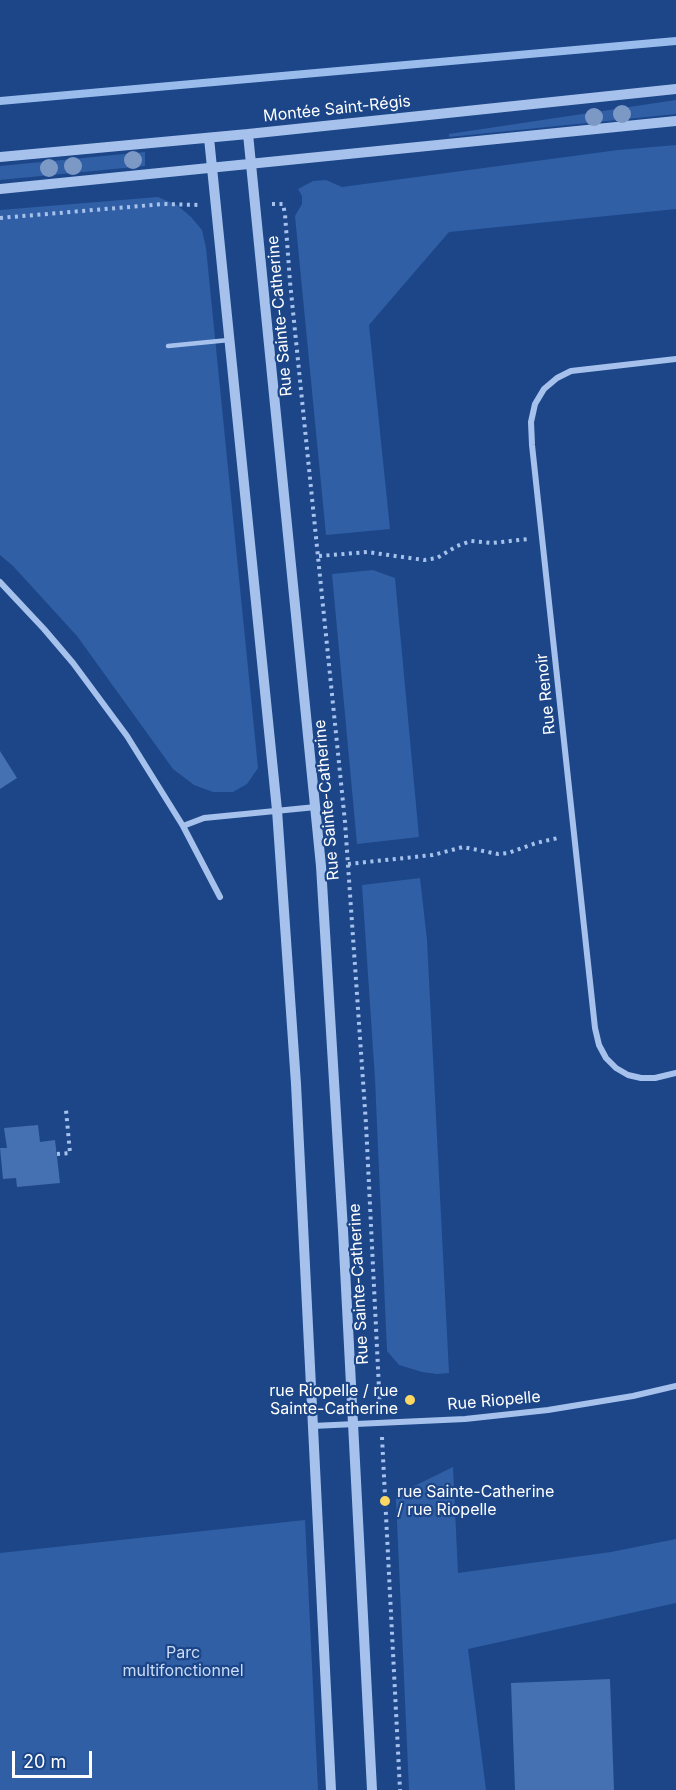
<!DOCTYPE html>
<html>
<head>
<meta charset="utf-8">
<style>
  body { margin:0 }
  #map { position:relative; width:676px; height:1790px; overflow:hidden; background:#1c4688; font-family:Inter,sans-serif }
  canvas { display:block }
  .scale { position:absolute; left:12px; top:1751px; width:80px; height:27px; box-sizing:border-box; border:3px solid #fff; border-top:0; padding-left:8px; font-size:18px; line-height:21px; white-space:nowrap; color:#fff; -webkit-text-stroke:4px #1c4688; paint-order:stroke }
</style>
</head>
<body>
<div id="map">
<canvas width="676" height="1790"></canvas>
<div class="scale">20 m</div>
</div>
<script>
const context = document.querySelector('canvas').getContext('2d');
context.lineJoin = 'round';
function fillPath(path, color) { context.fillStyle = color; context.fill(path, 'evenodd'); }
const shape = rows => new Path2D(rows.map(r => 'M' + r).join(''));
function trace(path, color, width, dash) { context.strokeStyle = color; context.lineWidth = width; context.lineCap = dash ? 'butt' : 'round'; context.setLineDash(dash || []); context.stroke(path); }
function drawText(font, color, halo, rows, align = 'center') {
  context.font = font + ' Inter,sans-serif'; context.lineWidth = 4.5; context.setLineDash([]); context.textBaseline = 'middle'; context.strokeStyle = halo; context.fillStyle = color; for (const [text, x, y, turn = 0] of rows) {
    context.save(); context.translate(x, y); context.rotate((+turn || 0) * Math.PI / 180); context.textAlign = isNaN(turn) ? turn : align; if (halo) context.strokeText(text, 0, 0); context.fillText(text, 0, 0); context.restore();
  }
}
fillPath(shape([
  [676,100,676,114,449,137,449,134],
  [676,145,676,209,449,232,369,325,390,529,326,535,295,216,302,204,302,196,298,189,313,181,326,180,342,187,618,150],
  [145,152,145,166,0,180,0,166],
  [158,197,177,205,191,217,202,230,206,248,258,768,247,784,233,792,213,792,194,785,173,769,77,636,13,566,0,555,0,210],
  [373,570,395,578,419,837,357,844,332,574],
  [420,878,427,940,449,1373,437,1374,422,1372,399,1365,387,1351,375,1079,362,885],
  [453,1467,458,1573,611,1552,676,1539,676,1603,468,1649,486,1790,409,1790,396,1499,410,1488],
  [305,1520,318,1790,0,1790,0,1553]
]), '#305fa6');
trace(shape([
  [0,101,676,41]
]), '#99bced', 8);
fillPath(shape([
  [0,751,17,778,0,789],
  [38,1125,40,1142,55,1140,60,1183,17,1187,16,1178,3,1179,0,1148,7,1148,4,1128],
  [610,1679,614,1790,515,1790,511,1683]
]), '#4570b1');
trace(shape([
  [272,204,283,204,285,214,290,282,345,822,366,1124,380,1409],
  [0,218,164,204,199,205],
  [319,556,367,552,424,560,437,558,457,546,471,541,492,543,528,539],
  [348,864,433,855,463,847,498,854,508,853,536,843,558,838],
  [57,1154,70,1153,66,1110],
  [382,1437,400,1790]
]), '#a6c2ec', 4, [3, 4.5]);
trace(shape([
  [168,346,229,340]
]), '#a6c2ec', 4.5);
trace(shape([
  [676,359,571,371,557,378,544,389,535,404,531,422,532,445,595,1028,599,1045,606,1058,616,1068,628,1075,641,1078,655,1078,676,1073],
  [0,582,44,629,73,663,127,736,183,826,220,897],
  [183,826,204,818,316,807],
  [312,1426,465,1419,548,1410,633,1396,676,1386]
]), '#a6c2ec', 6);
trace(shape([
  [248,134,321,866,343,1230,372,1790],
  [209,138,277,810,296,1084,331,1790],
  [0,157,248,134,676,89],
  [0,189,676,121]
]), '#a6c2ec', 10);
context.fillStyle = '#7c99c6';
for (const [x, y] of [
  [622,114],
  [594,117],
  [133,160],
  [73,166],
  [49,168]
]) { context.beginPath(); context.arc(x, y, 9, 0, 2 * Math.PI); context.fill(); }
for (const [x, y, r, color] of [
  [410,1400,6,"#fcd764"],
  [385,1501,6,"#fcd764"]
]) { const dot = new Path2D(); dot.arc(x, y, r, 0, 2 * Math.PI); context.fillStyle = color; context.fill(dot); trace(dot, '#1c4688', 2); }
drawText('16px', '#fff', '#1c4688', [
  ["Montée Saint-Régis",337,109,-6],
  ["Rue Sainte-Catherine",280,316,-95],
  ["Rue Renoir",546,694,-96],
  ["Rue Sainte-Catherine",327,800,-95],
  ["Rue Sainte-Catherine",359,1284,-93],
  ["Rue Riopelle",494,1401,-5]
]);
drawText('16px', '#fff', '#1c4688', [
  ["rue Riopelle / rue",398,1391],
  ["Sainte-Catherine",398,1409],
  ["rue Sainte-Catherine",397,1492,"left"],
  ["/ rue Riopelle",397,1510,"left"]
], 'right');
drawText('16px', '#cbddf8', '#1c4688', [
  ["Parc",183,1653],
  ["multifonctionnel",183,1671]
]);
</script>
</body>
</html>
